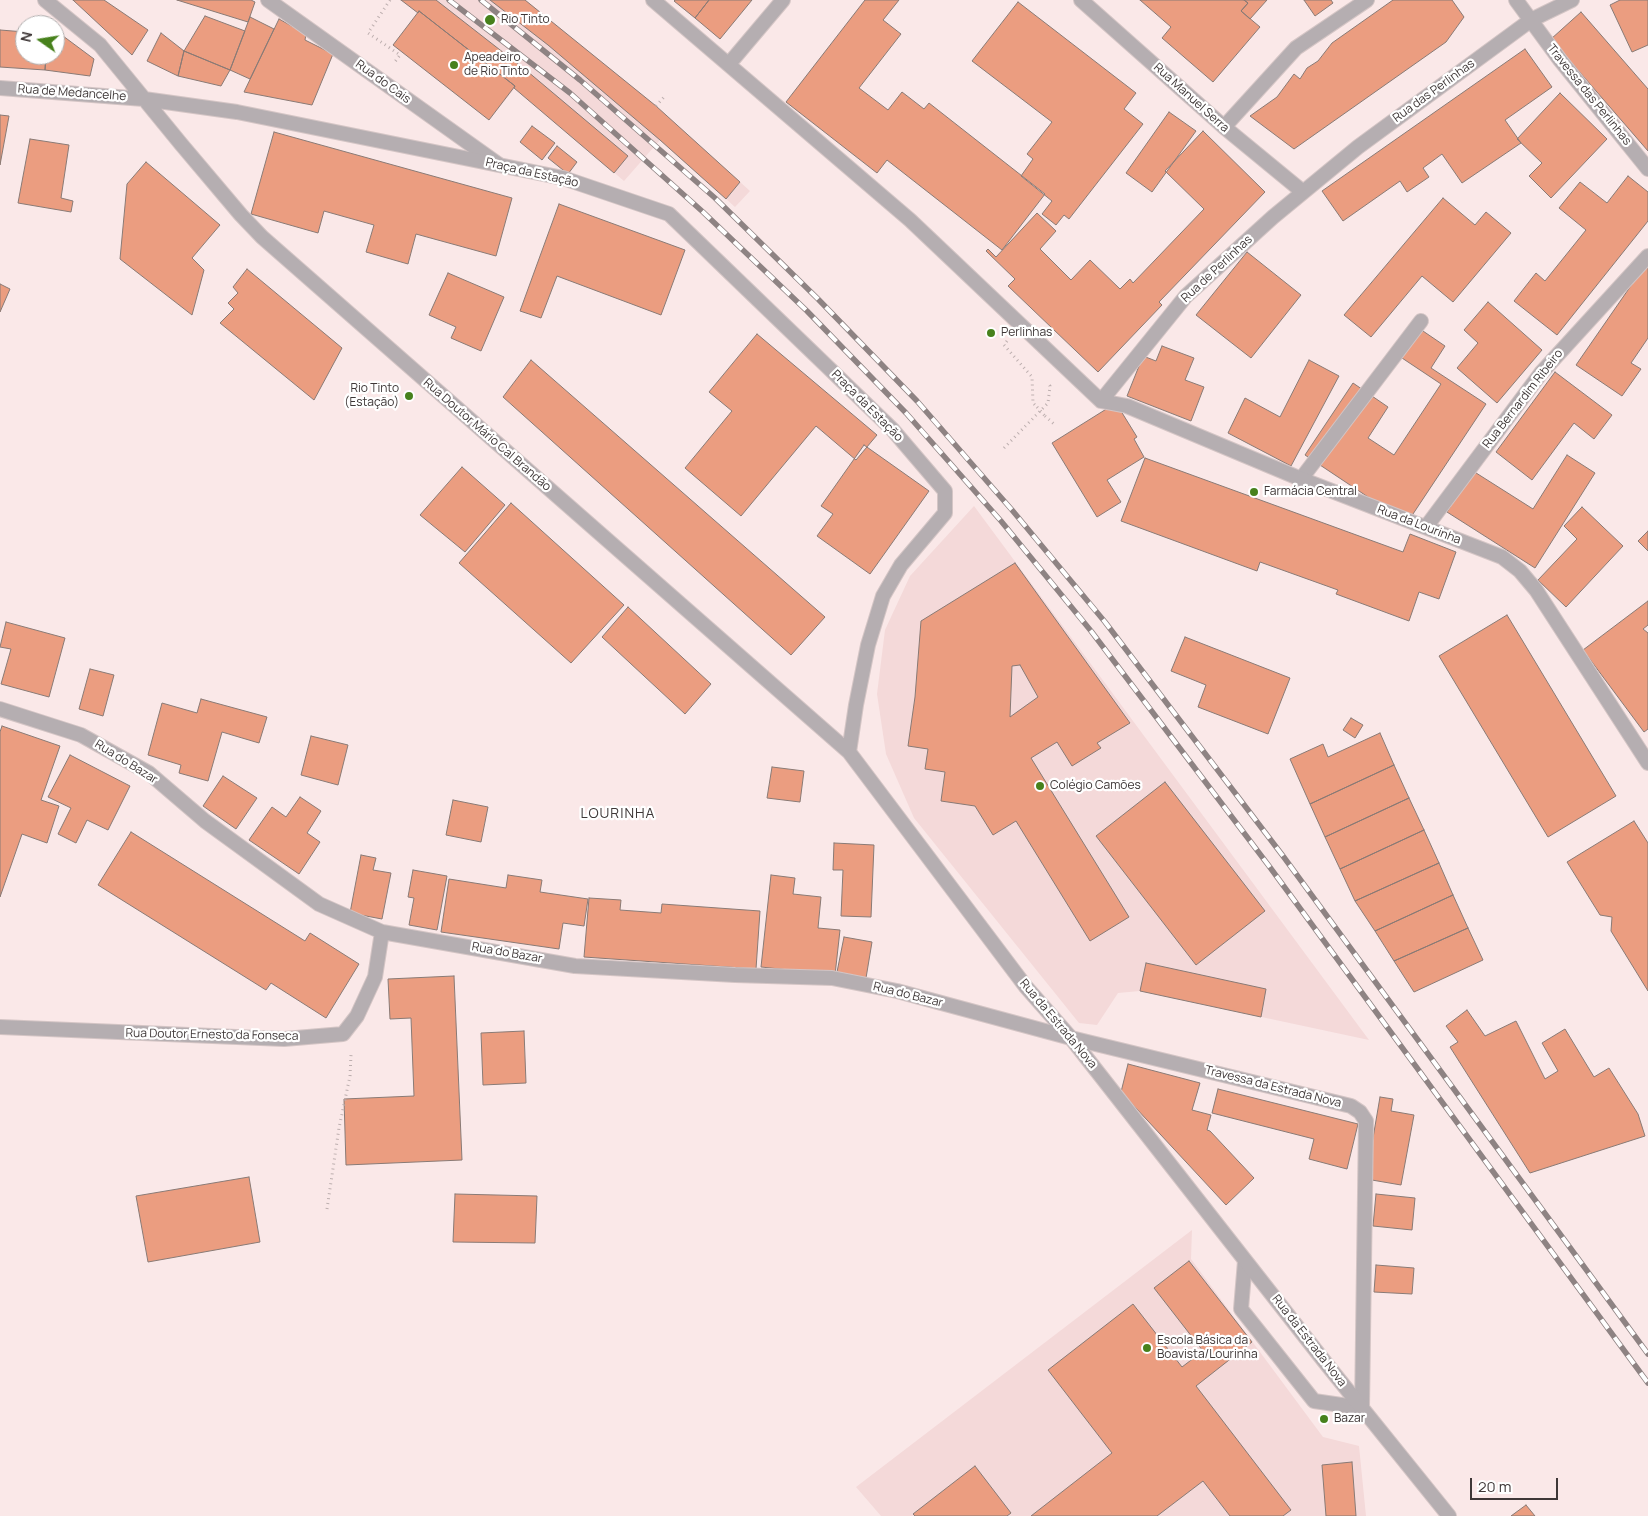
<!DOCTYPE html>
<html>
<head>
<meta charset="utf-8">
<style>
  body { margin:0 }
  #map { position:relative; width:1648px; height:1516px; overflow:hidden; background:#fae8e8; font-family:Manrope,sans-serif }
  canvas { display:block }
  .north { position:absolute; left:15px; top:15px; width:50px; height:50px; box-sizing:border-box; background:#fff; border:1px solid #b2afaf; border-radius:50%; rotate:283deg; font-size:14px; font-weight:700; line-height:20px; text-align:center; color:#3e3737 }
  .north::after { content:''; display:block; margin:auto; width:18px; height:22px; background:#47811c; clip-path:polygon(50% 0,100% 100%,50% 72%,0 100%) }
  .scale { position:absolute; left:1470px; top:1478px; width:88px; height:22px; box-sizing:border-box; border:2px solid #3e3737; border-top:0; padding-left:6px; font-size:15px; line-height:18px; white-space:nowrap; color:#3e3737; -webkit-text-stroke:4px #fff; paint-order:stroke }
</style>
</head>
<body>
<div id="map">
<canvas width="1648" height="1516"></canvas>
<div class="north">N</div>
<div class="scale">20 m</div>
</div>
<script>
const context = document.querySelector('canvas').getContext('2d');
context.lineJoin = 'round';
function fillPath(path, color) { context.fillStyle = color; context.fill(path, 'evenodd'); }
const shape = rows => new Path2D(rows.map(r => 'M' + r).join(''));
function trace(path, color, width, dash) { context.strokeStyle = color; context.lineWidth = width; context.lineCap = dash ? 'butt' : 'round'; context.setLineDash(dash || []); context.stroke(path); }
function drawText(font, color, halo, rows, align = 'center') {
  context.font = font + ' Manrope,sans-serif'; context.lineWidth = 4.5; context.setLineDash([]); context.textBaseline = 'middle'; context.strokeStyle = halo; context.fillStyle = color; for (const [text, x, y, turn = 0] of rows) {
    context.save(); context.translate(x, y); context.rotate((+turn || 0) * Math.PI / 180); context.textAlign = isNaN(turn) ? turn : align; if (halo) context.strokeText(text, 0, 0); context.fillText(text, 0, 0); context.restore();
  }
}
fillPath(shape([
  [401,0,525,0,656,106,750,191,735,207,660,140,624,181,515,88,489,120,393,45,418,13],
  [974,506,1369,1040,1140,991,1118,993,1097,1025,1079,1023,914,818,886,754,877,694,885,630,910,576],
  [1192,1230,1191,1259,1323,1437,1359,1446,1366,1516,881,1516,856,1487]
]), '#f4d9d9');
const building = shape([
  [73,0,104,0,148,30,132,55,73,0],
  [177,0,251,0,255,2,248,22,177,0],
  [401,0,436,0,527,71,628,156,614,173,514,88,515,86,419,11,418,13,401,0],
  [490,0,525,0,656,106,740,182,726,199,660,140,548,45,490,0],
  [675,0,709,0,695,18,674,1,675,0],
  [709,0,752,0,720,39,695,18,709,0],
  [865,0,899,0,883,20,901,34,859,88,888,110,902,92,924,109,929,103,1045,194,1002,250,887,160,877,173,786,102,865,0],
  [1140,0,1244,0,1248,3,1241,11,1260,27,1213,82,1162,38,1171,27,1140,0],
  [1244,0,1267,0,1250,19,1241,11,1248,3,1244,0],
  [1304,0,1331,0,1333,3,1315,16,1304,0],
  [1393,0,1452,0,1464,17,1446,42,1294,149,1250,116,1277,97,1294,74,1300,79,1307,68,1318,61,1332,43,1393,0],
  [1620,0,1648,0,1648,45,1632,52,1610,5,1620,0],
  [1018,2,1136,93,1124,109,1143,124,1069,219,1064,215,1056,225,1042,214,1052,201,1021,176,1033,159,1027,154,1052,122,972,61,1018,2],
  [419,11,515,86,489,120,393,45,419,11],
  [1581,12,1648,89,1648,151,1551,39,1581,12],
  [205,16,245,31,230,70,184,51,205,16],
  [250,17,274,29,250,79,230,70,250,17],
  [279,19,306,34,305,40,333,54,312,105,244,92,279,19],
  [0,30,25,32,25,55,46,55,45,70,0,67,0,30],
  [55,30,94,59,90,76,45,70,46,55,55,55,55,30],
  [161,33,184,51,178,76,147,61,161,33],
  [1525,49,1552,87,1505,120,1521,143,1462,183,1442,154,1423,168,1429,177,1407,192,1400,181,1343,221,1322,191,1525,49],
  [184,51,230,70,221,86,178,76,184,51],
  [1560,93,1607,139,1551,198,1529,176,1542,163,1517,139,1560,93],
  [1169,112,1196,131,1152,192,1126,173,1169,112],
  [0,115,9,116,0,165,0,115],
  [532,126,555,143,542,160,520,142,532,126],
  [1203,131,1265,192,1159,302,1162,305,1098,372,1008,286,1015,279,986,251,988,249,996,257,1037,213,1056,231,1040,249,1071,280,1090,260,1120,289,1130,279,1133,283,1204,209,1165,171,1203,131],
  [274,132,512,198,496,256,416,234,408,264,366,252,374,225,324,211,318,233,251,214,274,132],
  [30,139,69,145,61,198,73,201,71,212,18,203,30,139],
  [557,146,577,162,568,174,548,158,557,146],
  [146,162,220,225,192,258,204,270,192,315,120,259,127,184,146,162],
  [1628,176,1648,192,1648,221,1557,335,1514,301,1536,273,1545,281,1586,230,1559,208,1580,182,1607,203,1628,176],
  [1443,198,1475,225,1486,212,1511,233,1453,302,1422,276,1371,337,1344,315,1443,198],
  [559,204,685,250,661,315,557,276,541,318,520,311,559,204],
  [1247,252,1301,295,1251,358,1196,315,1247,252],
  [1648,261,1648,338,1631,363,1641,369,1622,396,1576,365,1648,261],
  [247,269,342,348,314,400,220,323,234,309,228,303,238,293,233,287,247,269],
  [448,273,504,297,481,351,451,338,456,327,429,315,448,273],
  [0,284,10,289,0,312,0,284],
  [1488,302,1542,350,1497,403,1457,368,1478,343,1464,330,1488,302],
  [1420,329,1445,346,1431,368,1486,404,1407,523,1305,455,1353,383,1388,407,1368,438,1394,455,1441,384,1402,358,1420,329],
  [757,334,877,435,856,460,816,426,741,516,685,468,732,411,709,392,757,334],
  [1162,346,1194,358,1185,380,1204,387,1191,421,1127,396,1143,356,1156,361,1162,346],
  [531,360,825,617,791,655,503,397,531,360],
  [1309,360,1339,376,1291,466,1228,433,1245,398,1280,417,1309,360],
  [1555,372,1612,415,1594,439,1574,423,1532,480,1496,452,1555,372],
  [1116,403,1137,437,1134,439,1144,457,1107,480,1121,502,1097,517,1052,443,1116,403],
  [864,445,929,491,870,574,817,536,833,514,821,506,864,445],
  [1567,455,1595,473,1535,568,1447,512,1473,471,1533,509,1567,455],
  [1145,458,1403,552,1410,534,1456,552,1439,599,1419,592,1409,621,1336,594,1338,590,1260,562,1257,571,1121,521,1145,458],
  [462,467,505,505,465,552,420,515,462,467],
  [511,503,624,605,571,663,459,563,511,503],
  [1582,507,1623,546,1566,607,1538,580,1577,539,1564,526,1582,507],
  [1648,531,1648,551,1638,541,1648,531],
  [1015,563,1130,723,1097,743,1101,748,1072,766,1057,742,1031,758,1129,917,1090,941,1016,821,993,835,975,806,941,801,945,772,925,769,928,749,908,746,915,697,921,621,1015,563],
  [1020,665,1038,697,1010,717,1012,666,1020,665],
  [1648,601,1648,625,1643,629,1648,633,1648,729,1644,732,1583,650,1648,601],
  [628,607,711,684,685,714,602,637,628,607],
  [1507,615,1616,796,1548,837,1439,656,1507,615],
  [6,622,65,638,49,697,1,684,11,649,0,647,6,622],
  [1185,637,1290,678,1268,734,1198,707,1206,685,1171,671,1185,637],
  [90,669,114,675,103,716,79,709,90,669],
  [201,699,267,717,259,743,222,732,208,781,179,773,181,765,148,755,162,703,197,713,201,699],
  [1351,718,1363,725,1355,738,1343,730,1351,718],
  [2,726,60,746,41,800,59,806,47,843,22,834,0,897,0,732,2,726],
  [1380,733,1394,765,1310,804,1290,759,1323,744,1328,757,1380,733],
  [311,736,348,745,338,785,301,775,311,736],
  [70,755,130,786,108,830,87,820,76,843,58,834,71,808,48,797,70,755],
  [1394,765,1409,798,1325,837,1310,804,1394,765],
  [772,767,804,771,800,802,767,798,772,767],
  [223,776,257,798,236,829,203,806,223,776],
  [1165,782,1265,911,1196,965,1096,836,1165,782],
  [300,797,321,811,307,833,320,842,299,874,249,840,272,807,286,817,300,797],
  [1409,798,1424,830,1340,869,1325,837,1409,798],
  [453,800,488,807,481,842,446,835,453,800],
  [1634,821,1648,843,1648,991,1611,931,1612,917,1600,915,1567,862,1634,821],
  [1424,830,1439,863,1355,901,1340,869,1424,830],
  [131,832,305,941,310,933,359,964,326,1018,271,983,266,990,98,885,131,832],
  [834,843,874,845,871,917,841,916,843,870,833,870,834,843],
  [361,855,376,858,373,870,391,873,382,919,350,913,361,855],
  [1439,863,1453,895,1375,931,1355,901,1439,863],
  [413,870,447,876,437,930,409,925,414,898,408,897,413,870],
  [508,875,542,880,540,892,588,899,584,926,563,923,559,949,441,932,449,879,506,888,508,875],
  [771,875,795,878,793,894,821,897,818,928,840,930,835,975,761,967,771,875],
  [1453,895,1468,928,1394,961,1375,931,1453,895],
  [589,898,621,900,620,910,661,913,662,904,760,911,756,969,584,957,589,898],
  [1468,928,1483,960,1414,992,1394,961,1468,928],
  [844,937,872,942,866,978,837,972,844,937],
  [1146,963,1266,989,1261,1017,1140,991,1146,963],
  [454,976,462,1160,346,1165,344,1099,414,1096,411,1018,390,1019,388,979,454,976],
  [1467,1010,1485,1036,1516,1021,1545,1079,1558,1071,1542,1043,1565,1029,1594,1077,1609,1068,1638,1114,1645,1136,1530,1173,1450,1047,1458,1042,1446,1026,1467,1010],
  [524,1031,526,1083,483,1085,481,1033,524,1031],
  [1128,1064,1200,1083,1192,1110,1211,1115,1207,1130,1210,1131,1254,1178,1226,1205,1121,1092,1128,1064],
  [1218,1089,1358,1124,1347,1169,1309,1159,1314,1139,1212,1113,1218,1089],
  [1380,1097,1393,1099,1391,1111,1414,1115,1401,1185,1366,1179,1380,1097],
  [249,1177,260,1242,148,1262,136,1196,249,1177],
  [455,1194,537,1196,535,1243,453,1242,455,1194],
  [1376,1194,1415,1198,1412,1230,1373,1226,1376,1194],
  [1189,1261,1252,1342,1196,1386,1291,1510,1283,1516,1230,1516,1203,1481,1157,1516,1031,1516,1112,1453,1048,1370,1133,1304,1182,1367,1203,1351,1154,1288,1189,1261],
  [1376,1265,1414,1268,1412,1294,1374,1292,1376,1265],
  [1352,1462,1356,1516,1326,1516,1322,1465,1352,1462],
  [975,1466,1011,1513,1007,1516,915,1516,913,1514,975,1466],
  [1526,1505,1535,1516,1511,1516,1526,1505]
]);
fillPath(building, '#eb9d80');
trace(building, '#897a75', 1);
const service = shape([
  [1301,479,1421,321],
  [1245,1261,1241,1309,1314,1401,1362,1408]
]);
const minor = shape([
  [268,0,498,164],
  [653,0,910,220,1101,401],
  [1081,0,1224,127,1303,192],
  [1516,0,1560,60,1648,169],
  [729,64,783,0],
  [1224,127,1296,48,1367,0],
  [1101,401,1127,406,1301,479,1502,557,1520,571,1536,590,1648,763],
  [1101,401,1186,296,1273,217,1358,147,1531,20,1572,0],
  [1426,527,1541,373,1648,256],
  [0,709,81,735,149,773,205,821,319,904,382,932,575,966,735,975,832,978,897,991,1071,1038,1351,1106,1360,1112,1366,1121,1362,1408],
  [0,1027,284,1039,343,1034,357,1016,375,977,382,932]
]);
const tertiary = shape([
  [45,0,100,45,181,144,241,215,262,237,849,752,1026,987,1071,1038,1324,1361,1449,1516],
  [0,88,144,99,237,112,563,178,669,214,892,429,945,491,945,513,901,565,883,596,868,645,856,705,849,752]
]);
trace(service, '#d4c5c5', 16);
trace(minor, '#d4c5c5', 16);
trace(tertiary, '#d4c5c5', 16);
trace(shape([
  [390,0,368,33,400,55,394,63],
  [656,106,666,95],
  [1007,341,1004,345,1032,377,1033,403,1037,407],
  [1045,416,1054,424],
  [1004,448,1048,403,1050,386,1048,384],
  [327,1209,339,1128,350,1076,351,1055]
]), '#bdafaf', 3, [1, 4]);
trace(service, '#b5aeb1', 14);
trace(minor, '#b5aeb1', 14);
trace(tertiary, '#b5aeb1', 14);
const rail = shape([
  [449,0,570,93,703,212,807,311,906,413,1001,521,1091,631,1269,866,1648,1383],
  [481,0,580,80,715,198,818,299,917,401,1012,510,1105,622,1283,856,1648,1354]
]);
trace(rail, '#8e8383', 5.5);
trace(rail, '#fff', 4, [11]);
trace(shape([
  [1037,407,1045,416]
]), '#bdafaf', 3, [1, 4]);
for (const [x, y, r, color] of [
  [490,20,6,"#47811c"],
  [454,65,5,"#47811c"],
  [991,333,5,"#47811c"],
  [409,396,5,"#47811c"],
  [1254,492,5,"#47811c"],
  [1040,786,5,"#47811c"],
  [1147,1348,5,"#47811c"],
  [1324,1419,5,"#47811c"]
]) { const dot = new Path2D(); dot.arc(x, y, r, 0, 2 * Math.PI); context.fillStyle = color; context.fill(dot); trace(dot, '#fff', 2); }
drawText('12px', '#3e3737', '#fff', [
  ["Rio Tinto",501,20],
  ["Apeadeiro",464,58],
  ["de Rio Tinto",464,72],
  ["Perlinhas",1001,333],
  ["Rio Tinto",399,389,"right"],
  ["(Estação)",399,403,"right"],
  ["Farmácia Central",1264,492],
  ["Colégio Camões",1050,786],
  ["Escola Básica da",1157,1341],
  ["Boavista/Lourinha",1157,1355],
  ["Bazar",1334,1419]
], 'left');
drawText('12px', '#3e3737', '#fff', [
  ["Rua do Cais",383,82,36],
  ["Rua das Perlinhas",1434,91,-36],
  ["Rua de Medancelhe",72,93,4],
  ["Travessa das Perlinhas",1589,95,51],
  ["Rua Manuel Serra",1191,98,42],
  ["Praça da Estação",532,173,13],
  ["Rua de Perlinhas",1217,269,-43],
  ["Rua Bernardim Ribeiro",1523,399,-52],
  ["Praça da Estação",867,406,45],
  ["Rua Doutor Mário Cal Brandão",487,435,41],
  ["Rua da Lourinha",1419,525,21],
  ["Rua do Bazar",126,762,32],
  ["Rua do Bazar",507,953,10],
  ["Rua do Bazar",908,995,14],
  ["Rua da Estrada Nova",1058,1024,50],
  ["Rua Doutor Ernesto da Fonseca",212,1035,1],
  ["Travessa da Estrada Nova",1273,1087,14],
  ["Rua da Estrada Nova",1309,1341,52]
]);
context.letterSpacing = '1px';
drawText('14px', '#3e3737', '#fff', [
  ["LOURINHA",618,814]
]);
context.letterSpacing = '0px';
</script>
</body>
</html>
